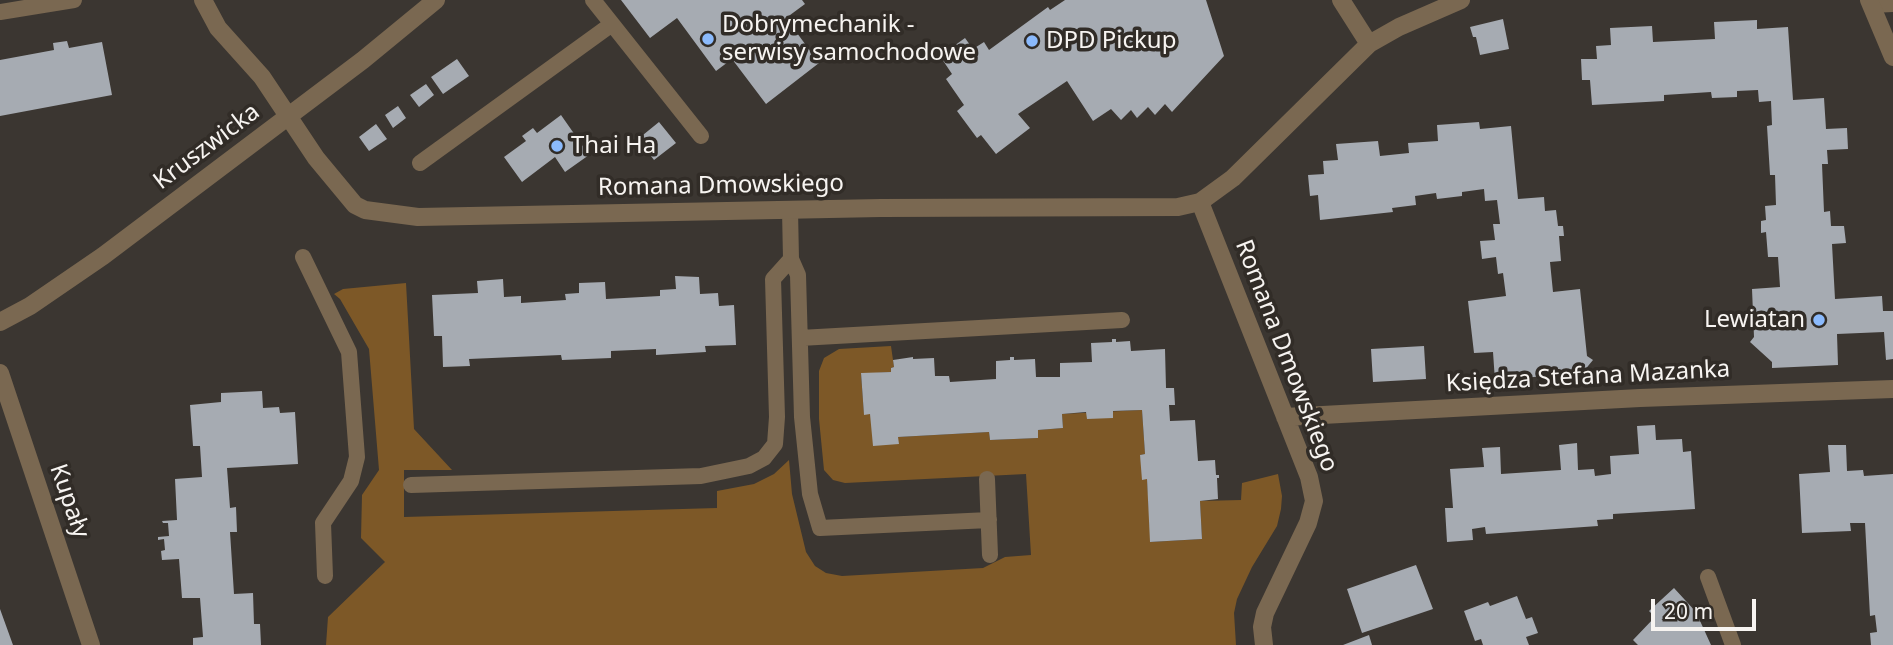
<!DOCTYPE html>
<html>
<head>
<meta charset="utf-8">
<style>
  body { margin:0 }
  #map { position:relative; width:1893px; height:645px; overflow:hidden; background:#3b3631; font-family:"Noto Sans",sans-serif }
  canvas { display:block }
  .scale { position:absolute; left:1651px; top:599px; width:105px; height:32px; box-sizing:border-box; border:4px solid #f7f4f1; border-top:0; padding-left:9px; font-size:21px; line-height:24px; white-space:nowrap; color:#f7f4f1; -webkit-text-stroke:5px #312c27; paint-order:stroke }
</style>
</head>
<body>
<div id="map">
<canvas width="1893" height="645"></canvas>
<div class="scale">20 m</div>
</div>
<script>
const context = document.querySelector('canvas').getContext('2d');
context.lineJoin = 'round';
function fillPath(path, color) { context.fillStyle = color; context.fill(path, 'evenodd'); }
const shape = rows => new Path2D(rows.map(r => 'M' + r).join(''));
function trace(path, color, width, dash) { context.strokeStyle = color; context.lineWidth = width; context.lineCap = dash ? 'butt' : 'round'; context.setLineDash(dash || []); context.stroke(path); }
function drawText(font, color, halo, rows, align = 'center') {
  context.font = font + ' "Noto Sans",sans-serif'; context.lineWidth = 7; context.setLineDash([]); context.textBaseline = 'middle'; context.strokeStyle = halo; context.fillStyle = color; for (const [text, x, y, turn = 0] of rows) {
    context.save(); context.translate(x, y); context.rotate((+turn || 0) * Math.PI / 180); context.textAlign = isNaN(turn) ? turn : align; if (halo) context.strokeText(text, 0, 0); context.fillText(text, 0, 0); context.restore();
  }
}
fillPath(shape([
  [406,283,414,429,452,470,404,470,404,517,717,508,717,491,754,484,774,474,789,460,792,494,806,552,815,566,826,573,842,576,983,568,1005,557,1031,555,1026,474,845,483,833,480,824,470,819,419,819,371,824,358,839,349,891,346,894,367,891,368,891,372,861,374,864,414,870,414,898,444,898,437,989,432,990,440,1038,438,1038,430,1063,428,1062,414,1142,410,1145,454,1140,455,1147,479,1151,542,1202,539,1200,501,1241,500,1242,483,1278,474,1282,496,1281,509,1277,526,1252,567,1237,599,1234,613,1236,645,326,645,328,617,385,562,361,538,362,495,379,470,369,349,340,299,334,294,343,289]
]), '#7d5827');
fillPath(shape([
  [621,0,802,0,805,4,786,18,819,63,766,104,732,59,716,71,677,18,650,38],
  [1065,0,1206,0,1224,56,1172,112,1165,104,1155,115,1148,107,1137,118,1131,110,1121,120,1111,109,1093,121,1067,81,1018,114,1030,128,996,154,981,135,977,138,957,111,964,105,946,79,952,74,940,56,965,38,973,49,984,42,989,50,1048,7,1050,10],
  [1503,19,1509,49,1480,55,1476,37,1473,37,1470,27],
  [1757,20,1757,29,1788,27,1793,100,1824,98,1826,129,1847,128,1848,149,1827,150,1828,164,1822,164,1824,212,1830,211,1831,226,1844,226,1846,243,1832,244,1835,299,1882,296,1883,311,1893,311,1893,359,1886,360,1884,332,1837,334,1838,365,1772,368,1772,362,1750,342,1754,337,1752,289,1780,287,1778,257,1768,257,1766,232,1761,233,1761,221,1766,220,1765,206,1776,205,1775,175,1770,175,1767,126,1772,125,1771,101,1759,102,1758,90,1737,91,1737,97,1712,98,1711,92,1664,95,1664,101,1592,105,1590,80,1582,80,1581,59,1597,59,1596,46,1611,45,1610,28,1652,26,1653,42,1715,39,1714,22],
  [67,41,69,48,102,42,112,95,0,116,0,60,54,50,53,43],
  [457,59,469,76,443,94,431,77],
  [426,84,434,95,419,107,410,95],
  [398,106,406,118,393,128,385,115],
  [561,115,589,155,565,172,555,157,522,182,504,157,526,141,522,136,533,128,537,133],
  [659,122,676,143,654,160,638,139],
  [1479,122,1480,129,1511,126,1518,199,1544,197,1545,211,1556,210,1558,226,1563,226,1564,236,1559,236,1561,261,1550,262,1553,292,1580,289,1587,356,1593,360,1579,377,1573,373,1495,381,1493,352,1474,353,1468,301,1506,296,1503,273,1498,274,1496,257,1482,259,1480,241,1495,240,1493,224,1500,224,1497,200,1485,201,1484,189,1462,192,1462,196,1437,199,1436,193,1415,196,1416,205,1392,208,1393,212,1320,220,1318,195,1310,196,1308,175,1324,174,1323,161,1338,160,1336,144,1378,141,1380,156,1409,153,1408,143,1438,141,1437,125],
  [376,124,387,139,369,151,359,137],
  [675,276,699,277,700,294,718,293,719,306,734,305,736,345,705,346,706,352,656,355,656,349,611,351,611,358,562,360,561,355,469,359,470,366,443,367,442,336,434,336,432,295,478,293,477,281,503,279,504,297,521,296,521,303,566,300,565,294,579,293,579,283,605,282,606,299,660,296,660,290,676,289],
  [1112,339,1116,339,1116,342,1130,341,1131,351,1165,349,1166,388,1174,388,1175,405,1169,405,1170,421,1195,420,1198,461,1215,460,1216,475,1219,475,1219,478,1217,478,1218,499,1200,501,1202,539,1150,542,1147,479,1142,480,1140,455,1145,454,1142,410,1113,411,1113,418,1087,419,1086,412,1062,414,1063,428,1038,430,1038,438,990,440,989,432,898,437,899,444,873,446,870,414,864,415,861,373,891,372,891,368,894,367,893,360,913,357,913,359,934,358,935,376,949,376,950,382,996,379,996,361,1010,360,1010,357,1014,357,1014,360,1035,359,1036,377,1060,377,1060,363,1092,362,1091,343,1112,342],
  [1424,346,1426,379,1373,382,1371,349],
  [262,391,263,408,279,407,280,413,295,412,298,464,227,468,230,508,236,507,237,532,230,532,234,594,253,593,254,624,260,624,261,645,193,645,193,638,203,637,200,598,182,598,179,559,162,560,161,551,165,550,164,539,158,540,158,537,169,536,168,523,163,523,162,521,177,520,175,479,202,477,200,446,193,446,190,405,221,402,221,393],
  [1655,425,1656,440,1682,439,1683,452,1691,451,1695,509,1613,514,1613,519,1597,520,1598,526,1486,534,1485,527,1472,529,1473,540,1447,542,1445,508,1453,508,1450,469,1484,467,1482,448,1500,447,1501,474,1561,470,1559,445,1577,443,1578,470,1594,469,1595,476,1611,474,1610,456,1639,454,1637,426],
  [1828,445,1846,445,1847,471,1863,470,1864,476,1893,474,1893,645,1871,645,1870,633,1877,632,1875,615,1870,616,1865,523,1850,523,1851,531,1802,533,1799,474,1830,472],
  [1416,565,1433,609,1362,633,1347,589],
  [1674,588,1696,612,1711,645,1638,645,1633,640,1655,617,1649,611],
  [1517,596,1526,619,1532,617,1538,633,1526,637,1529,645,1483,645,1481,639,1475,641,1464,611,1488,602,1490,606],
  [0,609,13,645,0,645],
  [1369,635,1372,645,1343,645]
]), '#a6abb2');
trace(shape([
  [593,0,701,136],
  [1872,5,1893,4],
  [0,12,74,0],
  [420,163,612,24],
  [303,257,349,352,357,457,351,481,323,523,325,576],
  [791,259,798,275,802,417,810,494,820,528,989,520],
  [800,338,1122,320],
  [987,479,990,555],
  [411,485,701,476,749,466,764,458,775,444,777,417,773,279,791,259,790,210],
  [1708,577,1733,645]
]), '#7a6851', 16);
trace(shape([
  [203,0,218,28,262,77,316,158,355,205,365,210,418,217,881,208,1178,207,1200,202,1233,178,1369,44,1399,27,1461,0],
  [1341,0,1369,44],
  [1869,0,1893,57],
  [1200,202,1309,477,1314,501,1308,523,1265,613,1262,627,1264,645],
  [0,322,30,306,103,256,363,60,436,0],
  [0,373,91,645],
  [1285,417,1640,398,1893,389]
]), '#7a6851', 18);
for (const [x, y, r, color] of [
  [708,39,7,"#8bbafc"],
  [1032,41,7,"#8bbafc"],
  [557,146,7,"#8bbafc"],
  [1819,320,7,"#8bbafc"]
]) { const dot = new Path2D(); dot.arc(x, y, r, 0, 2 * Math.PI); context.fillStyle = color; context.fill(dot); trace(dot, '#312c27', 2.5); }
drawText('24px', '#f7f4f1', '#312c27', [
  ["Dobrymechanik -",722,25],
  ["serwisy samochodowe",722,53],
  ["DPD Pickup",1046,41],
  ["Thai Ha",571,146],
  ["Lewiatan",1805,320,"right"]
], 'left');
drawText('24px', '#f7f4f1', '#312c27', [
  ["Kruszwicka",207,147,-37],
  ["Romana Dmowskiego",721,186,-1],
  ["Romana Dmowskiego",1286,356,69],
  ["Księdza Stefana Mazanka",1588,377,-3],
  ["Kupały",69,501,71]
]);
</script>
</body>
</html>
